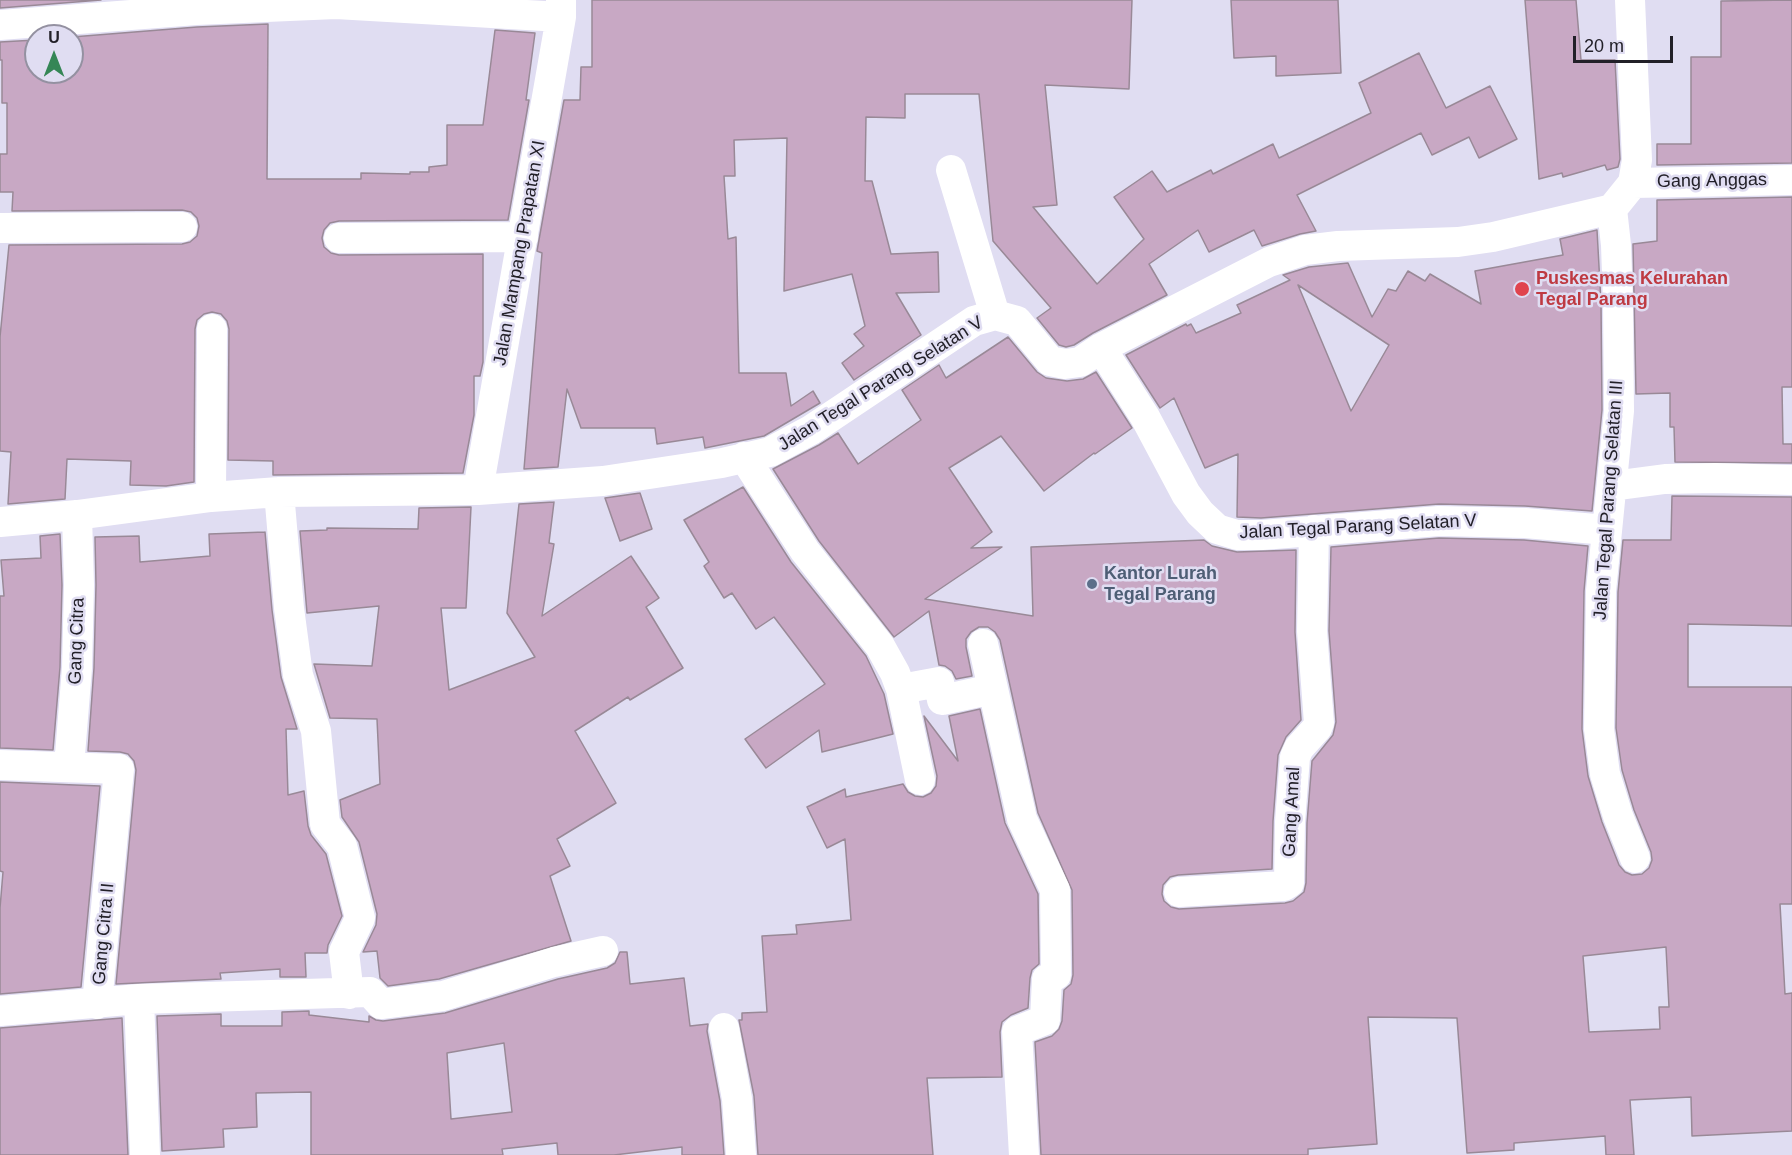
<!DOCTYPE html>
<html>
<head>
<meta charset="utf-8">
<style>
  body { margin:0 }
  #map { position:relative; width:1792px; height:1155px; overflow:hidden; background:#e0ddf2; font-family:Arial,sans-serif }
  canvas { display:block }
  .north { position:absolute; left:24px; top:24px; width:60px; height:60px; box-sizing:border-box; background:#e0ddf2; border:2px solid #9491a1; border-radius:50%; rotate:0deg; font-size:16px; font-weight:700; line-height:24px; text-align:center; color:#222028 }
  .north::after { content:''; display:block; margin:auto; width:21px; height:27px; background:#358656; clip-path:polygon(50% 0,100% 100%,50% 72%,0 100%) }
  .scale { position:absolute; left:1573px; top:36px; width:100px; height:27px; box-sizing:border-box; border:3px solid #222028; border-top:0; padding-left:8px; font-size:18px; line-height:21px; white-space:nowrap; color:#222028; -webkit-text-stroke:4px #e0ddf2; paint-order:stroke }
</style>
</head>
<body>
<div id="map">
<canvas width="1792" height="1155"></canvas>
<div class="north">U</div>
<div class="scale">20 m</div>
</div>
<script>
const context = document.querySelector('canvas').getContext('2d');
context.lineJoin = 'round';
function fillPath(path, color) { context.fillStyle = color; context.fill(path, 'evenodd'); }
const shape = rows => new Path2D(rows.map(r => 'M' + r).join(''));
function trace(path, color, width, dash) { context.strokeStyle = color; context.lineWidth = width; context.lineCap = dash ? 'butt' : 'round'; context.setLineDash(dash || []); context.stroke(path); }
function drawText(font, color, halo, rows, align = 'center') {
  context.font = font + ' Arial,sans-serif'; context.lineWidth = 5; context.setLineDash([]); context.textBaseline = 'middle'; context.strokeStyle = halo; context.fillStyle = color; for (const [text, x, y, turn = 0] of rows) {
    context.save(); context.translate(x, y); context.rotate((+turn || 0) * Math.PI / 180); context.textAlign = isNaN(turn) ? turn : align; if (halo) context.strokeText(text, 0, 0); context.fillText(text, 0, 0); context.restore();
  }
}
const building = shape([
  [0,0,101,0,0,8,0,0],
  [592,0,1132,0,1129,89,1045,85,1057,205,1033,207,1097,284,1144,239,1114,197,1152,171,1167,192,1211,170,1213,174,1273,144,1279,158,1371,113,1359,83,1419,53,1446,108,1490,86,1517,139,1479,158,1469,137,1432,155,1421,133,1297,195,1316,231,1300,234,1262,246,1254,230,1209,252,1198,230,1149,264,1167,295,1093,333,1074,345,1066,347,1059,345,1037,318,1051,308,993,241,979,94,905,94,905,118,866,117,865,181,872,181,891,254,938,252,939,292,896,293,921,335,854,380,842,363,864,346,854,334,865,326,852,274,784,291,787,138,734,140,735,176,724,176,728,239,736,237,739,373,786,373,791,406,813,391,820,403,764,436,705,448,703,437,657,444,655,428,581,428,567,389,558,467,524,469,542,253,537,251,564,100,580,100,581,67,592,67,592,0],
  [1231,0,1338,0,1341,73,1276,76,1276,56,1234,58,1231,0],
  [1525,0,1576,0,1581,60,1615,60,1620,159,1618,167,1607,170,1605,165,1563,177,1562,173,1539,179,1525,0],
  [1792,0,1792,163,1657,165,1657,144,1691,144,1691,57,1721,57,1721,1,1792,0],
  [268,24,267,179,361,179,361,173,410,174,410,172,429,172,429,167,447,165,447,125,483,125,495,30,535,33,526,100,529,100,508,220,339,221,330,223,324,230,322,238,324,247,331,253,339,255,483,254,483,362,480,376,474,376,474,415,463,473,273,475,273,461,228,460,229,329,227,321,221,314,212,312,204,314,197,320,195,329,194,482,166,486,130,485,131,461,67,459,65,499,8,504,11,452,0,451,0,337,9,245,182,244,190,242,197,236,199,226,197,218,191,212,182,210,12,211,13,192,0,192,0,154,7,154,7,103,2,103,2,60,0,60,0,42,36,40,36,72,72,72,72,37,197,27,268,24],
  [1792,197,1792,387,1782,387,1783,444,1792,444,1792,463,1675,462,1674,427,1670,427,1670,393,1636,394,1633,244,1657,241,1657,200,1792,197],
  [1597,230,1601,303,1602,410,1592,511,1525,506,1439,504,1261,518,1237,517,1238,454,1205,468,1174,398,1160,408,1126,355,1186,324,1187,326,1191,324,1196,333,1241,313,1237,305,1290,280,1283,275,1309,267,1348,263,1372,317,1388,289,1396,291,1408,271,1425,281,1430,274,1481,304,1475,271,1563,255,1560,239,1597,230],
  [1298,285,1389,345,1351,411,1298,285],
  [1008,337,1037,372,1046,378,1067,381,1083,379,1096,372,1132,428,1095,454,1094,453,1044,491,1001,436,949,468,992,532,971,548,1002,547,925,599,1033,616,1031,547,1204,540,1212,546,1237,552,1296,550,1295,632,1301,720,1286,737,1278,755,1273,821,1272,869,1178,875,1170,877,1163,885,1162,894,1164,901,1171,907,1179,909,1285,903,1293,901,1304,892,1306,883,1307,823,1312,761,1333,735,1336,722,1329,631,1331,547,1439,538,1524,540,1588,546,1584,591,1582,729,1588,776,1602,822,1619,865,1625,872,1632,875,1642,874,1649,868,1652,860,1651,852,1634,810,1622,770,1616,728,1618,592,1623,540,1671,540,1672,496,1792,497,1792,626,1688,624,1688,687,1792,687,1792,904,1780,904,1785,994,1792,993,1792,1131,1692,1136,1691,1097,1630,1100,1634,1155,1606,1155,1605,1136,1514,1143,1514,1150,1467,1153,1457,1018,1368,1017,1377,1144,1308,1149,1308,1155,1041,1155,1035,1042,1052,1036,1059,1029,1062,1021,1064,990,1071,984,1073,975,1072,890,1038,813,1000,640,995,632,988,627,979,627,971,632,966,639,966,647,972,676,956,679,952,671,945,666,939,665,929,611,894,637,819,541,773,469,819,445,838,433,858,464,921,420,902,390,939,365,946,378,1008,337],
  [1666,947,1669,1007,1659,1007,1660,1029,1589,1032,1583,956,1666,947],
  [743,487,791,562,866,656,884,694,893,734,822,752,819,730,766,768,745,739,825,684,774,617,756,629,732,593,724,598,704,566,709,562,684,520,743,487],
  [640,493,652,529,620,541,605,498,640,493],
  [554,502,549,543,554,544,542,616,631,556,659,598,646,607,683,668,630,700,628,697,575,731,616,803,557,839,570,866,550,876,571,941,439,979,388,986,380,978,377,951,363,952,376,925,377,914,359,842,342,817,340,800,380,784,377,719,330,718,314,664,372,666,379,606,307,613,300,531,327,530,327,528,418,529,419,508,471,507,466,608,441,608,449,690,535,657,507,613,519,504,554,502],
  [265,532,272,610,281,677,297,729,286,729,288,795,304,791,308,826,311,835,326,854,342,916,328,945,327,953,305,953,306,977,280,977,280,969,220,973,221,979,116,984,136,770,134,761,128,754,120,752,88,751,94,668,96,585,95,537,139,536,140,562,210,556,209,534,265,532],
  [60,534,62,585,60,667,53,750,0,748,0,596,4,596,1,560,41,558,40,536,60,534],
  [980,709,1005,823,1038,894,1039,964,1032,970,1030,978,1028,1008,1011,1015,1002,1022,1000,1032,1002,1077,927,1078,933,1155,758,1155,754,1096,739,1020,742,1020,742,1013,767,1012,762,936,797,934,796,925,851,920,845,839,827,848,807,807,845,789,846,797,903,784,908,792,915,796,923,797,931,793,936,786,937,776,924,716,958,761,949,716,980,709],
  [0,782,100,786,81,987,0,994,0,908,3,872,0,871,0,782],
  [620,952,627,952,630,984,684,978,690,1026,708,1024,707,1031,720,1101,724,1155,682,1155,682,1147,614,1155,558,1155,557,1143,502,1149,503,1155,311,1155,311,1092,256,1093,257,1127,223,1129,224,1147,162,1151,157,1016,221,1014,221,1026,282,1026,282,1012,309,1011,309,1015,369,1022,369,1016,376,1020,383,1021,445,1013,558,979,607,968,615,963,620,952],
  [504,1043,512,1112,451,1119,447,1053,504,1043],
  [122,1018,128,1155,0,1155,0,1028,122,1018]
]);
fillPath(building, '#c8a8c4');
trace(building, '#998997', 1.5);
trace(shape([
  [1630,0,1637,160,1633,183,1612,209,1616,245,1618,303,1619,411,1601,591,1599,729,1605,774,1618,816,1635,858],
  [0,25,196,10,336,4,561,17],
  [951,170,995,315],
  [1633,183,1792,180],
  [0,228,182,227],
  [339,238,523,237],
  [1101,348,1145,417,1186,494,1200,513,1217,529,1237,535,1262,535,1439,521,1525,523,1607,530],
  [744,457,805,551,880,646,895,673,901,689,920,780],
  [1612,486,1665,479,1715,478,1792,480],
  [478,490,561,17,561,0],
  [279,492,289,608,298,675,316,731,325,824,342,846,360,918,344,952,349,994],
  [211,497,212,329],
  [0,522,77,515,211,497,279,492,478,490,603,481,722,463,770,452,811,430,974,321,995,315,1017,321,1050,361,1065,364,1080,362,1101,348,1269,262,1305,250,1338,246,1458,242,1493,237,1612,209],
  [983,644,1022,819,1055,890,1056,975,1047,979,1045,1020,1017,1031,1024,1155],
  [901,689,939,682,942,700,993,689],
  [0,765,119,769,97,1004],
  [69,767,77,668,79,585,77,515],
  [1179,892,1284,886,1289,883,1290,822,1295,757,1299,748,1317,728,1319,723,1312,631,1314,530],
  [139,999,145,1155],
  [0,1011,139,999,370,992,381,1004,443,996,554,962,603,951],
  [724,1028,737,1099,741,1155]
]), '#fff', 30);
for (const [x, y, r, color] of [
  [1522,289,8,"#e0444e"],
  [1092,584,6,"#5c6f8a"]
]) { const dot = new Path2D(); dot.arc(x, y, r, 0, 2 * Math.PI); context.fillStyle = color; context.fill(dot); trace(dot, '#e0ddf2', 2); }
drawText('18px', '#222028', '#e0ddf2', [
  ["Gang Anggas",1712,181,-1],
  ["Jalan Mampang Prapatan XI",520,253,-80],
  ["Jalan Tegal Parang Selatan V",881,384,-32],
  ["Jalan Tegal Parang Selatan III",1609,500,-86],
  ["Jalan Tegal Parang Selatan V",1358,527,-3],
  ["Gang Citra",77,641,-88],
  ["Gang Amal",1292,812,-87],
  ["Gang Citra II",104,934,-85]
]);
drawText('bold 18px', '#be3a42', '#e0ddf2', [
  ["Puskesmas Kelurahan",1536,279],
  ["Tegal Parang",1536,300]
], 'left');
drawText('bold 18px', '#4e5e75', '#e0ddf2', [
  ["Kantor Lurah",1104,574],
  ["Tegal Parang",1104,595]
], 'left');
</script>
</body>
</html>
